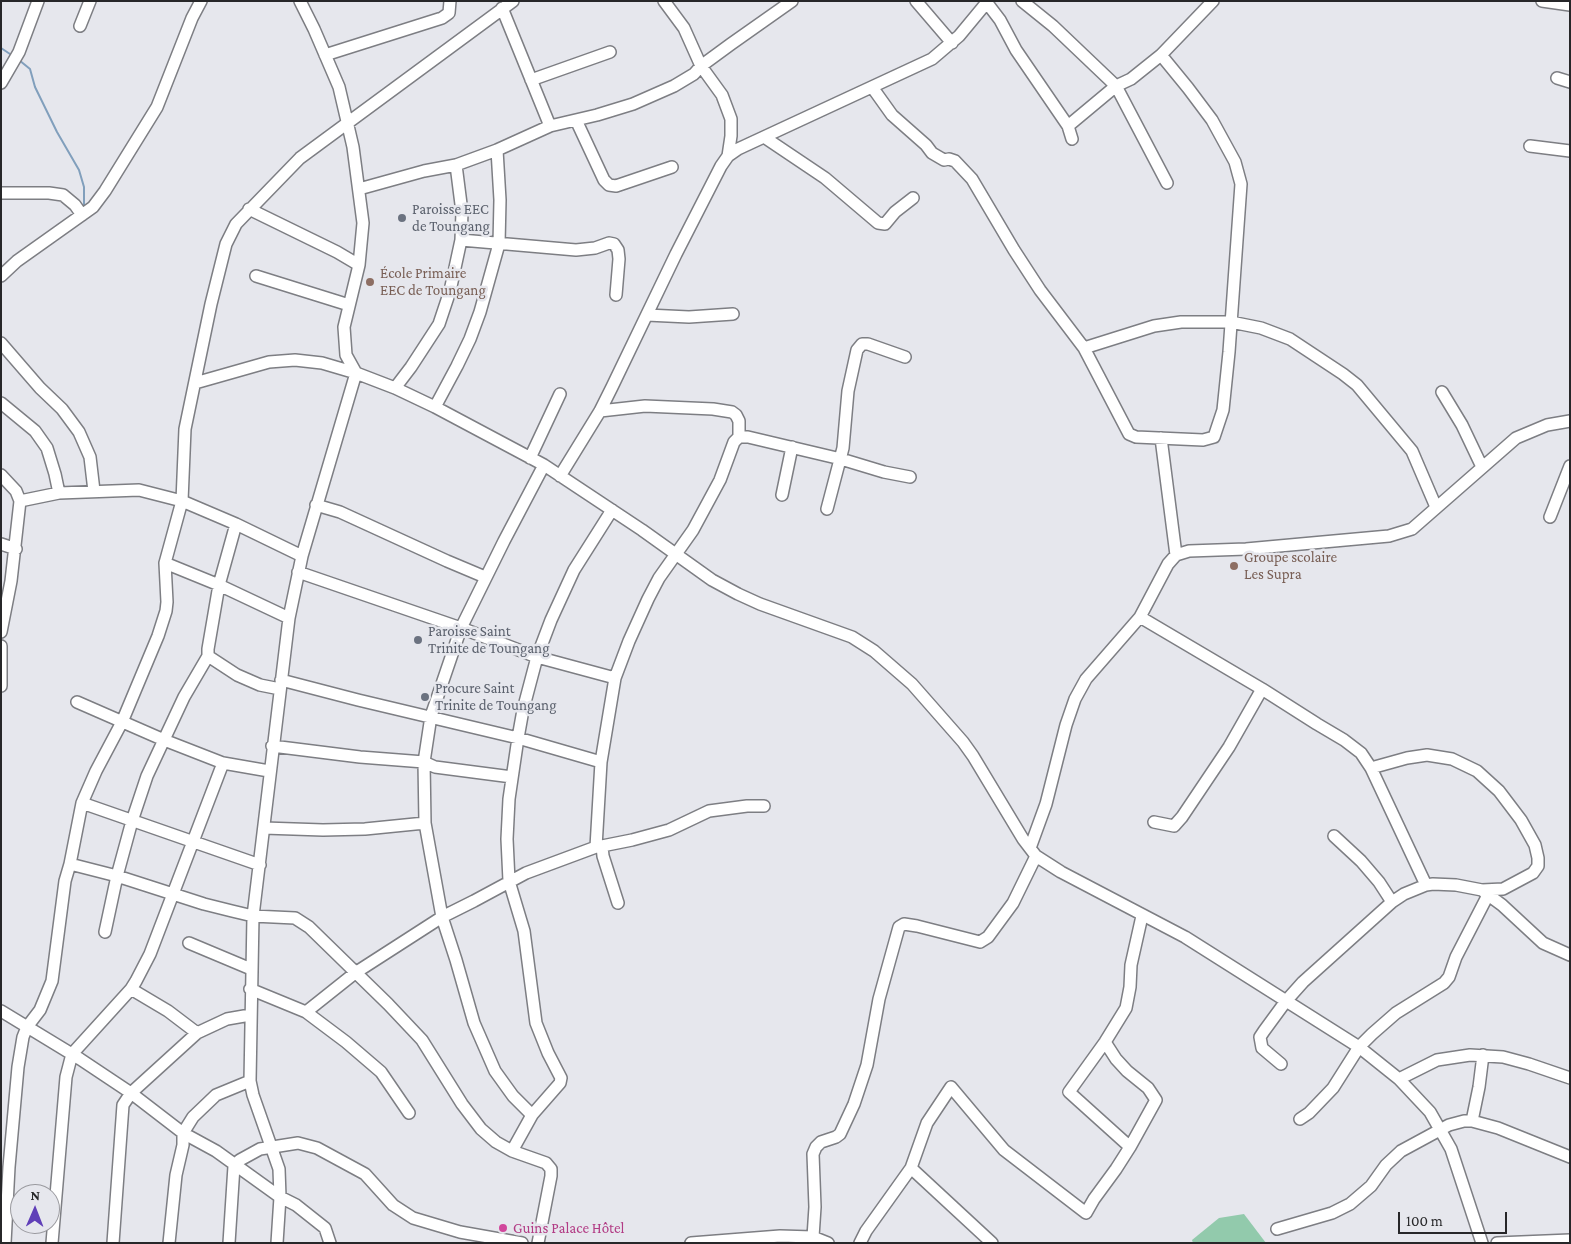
<!DOCTYPE html>
<html>
<head>
<meta charset="utf-8">
<style>
  body { margin:0 }
  #map { position:relative; width:1571px; height:1244px; overflow:hidden; background:#e6e7ed; font-family:"Crimson Pro",serif }
  canvas { display:block }
  .frame { position:absolute; inset:0; border:2px solid #272729; pointer-events:none }
  .north { position:absolute; left:10px; top:1184px; width:50px; height:50px; box-sizing:border-box; background:#e6e7ed; border:1px solid #9a9a9f; border-radius:50%; rotate:1deg; font-size:14px; font-weight:700; line-height:20px; text-align:center; color:#272729 }
  .north::after { content:''; display:block; margin:auto; width:18px; height:22px; background:#603fb8; clip-path:polygon(50% 0,100% 100%,50% 72%,0 100%) }
  .scale { position:absolute; left:1398px; top:1212px; width:109px; height:22px; box-sizing:border-box; border:2px solid #272729; border-top:0; padding-left:6px; font-size:15px; line-height:18px; white-space:nowrap; color:#272729; -webkit-text-stroke:4px #e6e7ed; paint-order:stroke }
</style>
</head>
<body>
<div id="map">
<canvas width="1571" height="1244"></canvas>
<div class="frame"></div>
<div class="north">N</div>
<div class="scale">100 m</div>
</div>
<script>
const context = document.querySelector('canvas').getContext('2d');
context.lineJoin = 'round';
function fillPath(path, color) { context.fillStyle = color; context.fill(path, 'evenodd'); }
const shape = rows => new Path2D(rows.map(r => 'M' + r).join(''));
function trace(path, color, width, dash) { context.strokeStyle = color; context.lineWidth = width; context.lineCap = dash ? 'butt' : 'round'; context.setLineDash(dash || []); context.stroke(path); }
function drawText(font, color, halo, rows, align = 'center') {
  context.font = font + ' "Crimson Pro",serif'; context.lineWidth = 5; context.setLineDash([]); context.textBaseline = 'middle'; context.strokeStyle = halo; context.fillStyle = color; for (const [text, x, y, turn = 0] of rows) {
    context.save(); context.translate(x, y); context.rotate((+turn || 0) * Math.PI / 180); context.textAlign = isNaN(turn) ? turn : align; if (halo) context.strokeText(text, 0, 0); context.fillText(text, 0, 0); context.restore();
  }
}
fillPath(shape([
  [1244,1214,1266,1243,1193,1243,1192,1240,1219,1218]
]), '#92caac');
trace(shape([
  [1,48,13,56],
  [19,60,30,69,35,87,57,132,79,170,84,187,84,207]
]), '#819fbc', 2);
const minor = shape([
  [664,1,684,28,701,66,722,95,731,119,731,136,728,156],
  [916,1,952,43],
  [1022,1,1053,26,1116,86,1167,183],
  [1542,1,1570,5],
  [987,3,1000,20,1016,50,1068,126,1072,139],
  [502,8,550,126],
  [80,26,90,1],
  [325,55,442,18,449,13,450,1],
  [1557,78,1570,82],
  [531,80,610,52],
  [1,83,19,52,38,1],
  [872,87,892,115,926,145,932,153,944,160,949,159,955,161,972,179,1014,250,1040,290,1084,348,1129,434,1136,437,1203,440,1214,437,1223,410,1229,352,1241,184,1235,162,1212,120,1188,88,1161,55],
  [576,120,604,180,609,185,616,186,672,167],
  [1068,126,1116,86,1131,79,1161,55,1213,1],
  [764,137,825,178,878,223,885,224,895,212,913,198],
  [1530,146,1570,151],
  [359,189,424,171,456,165,497,150,550,126,597,115,633,104,674,86,694,74,701,66,731,44,792,1],
  [1,193,49,193,63,195,75,205,82,215],
  [249,209,337,252,359,265],
  [461,240,576,250,595,248,609,243,614,244,618,250,619,259,616,295],
  [1,276,17,261,93,207,105,191,157,107,192,18,201,1],
  [256,276,349,305],
  [647,315,689,317,733,314],
  [1,343,40,388,62,409,79,432,90,457,94,491],
  [1084,348,1154,326,1181,322,1231,322,1261,328,1290,339,1343,374,1357,385,1412,451,1436,507],
  [195,383,269,362,295,360,322,363,356,373,395,388,435,407,544,465,642,530,712,580,738,594,760,604,852,637,874,651,912,684,963,742,973,756,1023,839,1036,856,1061,872,1185,937,1359,1047,1399,1079,1430,1112,1451,1149,1482,1243],
  [395,388,411,367,439,324,450,291,461,240,462,212,456,165],
  [1442,392,1462,425,1482,467],
  [1,403,35,431,47,448,55,474,59,493],
  [435,407,457,366,470,339,480,312,499,244,500,200,497,150],
  [600,411,645,406,713,409,732,412,736,415,739,421,739,437],
  [1161,438,1176,555],
  [530,458,560,394],
  [1,475,16,491,20,501,11,581,1,632],
  [560,476,600,411,612,387,676,254,721,166,728,156,738,149,932,59,959,36,988,1],
  [782,495,792,447],
  [20,501,59,493,139,490,182,501,236,524,302,556],
  [316,505,340,512,447,561,485,577],
  [827,509,843,448,848,391,857,350,862,344,868,344,905,357],
  [1550,517,1570,466],
  [236,524,219,585,208,649,208,656,237,675,260,685,280,689],
  [1,544,16,549],
  [165,563,219,585,289,618],
  [298,572,461,628,537,657,615,678],
  [1140,617,1262,689,1317,724,1344,740,1361,753,1371,768,1426,885],
  [1,646,1,686],
  [281,680,358,700,518,738,601,762],
  [77,702,164,740,223,763,269,771],
  [272,746,360,757,424,762,435,767,512,777],
  [82,803,260,865],
  [1154,822,1174,826,1182,817,1229,747,1262,689],
  [264,828,323,830,365,829,425,823],
  [1334,836,1361,861,1379,882,1392,902],
  [602,846,632,840,669,830,709,811,747,806,764,806],
  [596,847,601,762,615,678,629,641,648,599,659,578,693,530,720,480,734,442,739,437,748,437,841,459,884,472,910,477],
  [1030,848,1046,804,1066,725,1075,699,1086,679,1140,617,1168,564,1176,555,1189,551,1246,549,1389,536,1412,529,1516,438,1547,425,1570,421],
  [70,864,117,876,204,904,232,911,253,916,295,918,309,927,388,1004,422,1040,462,1104,481,1129,496,1142,512,1151,546,1163,551,1169,551,1176,538,1243],
  [1483,891,1502,905,1543,943,1570,955],
  [105,932,117,876,132,821,147,776,184,697,208,656],
  [189,943,251,969],
  [131,989,168,1011,197,1033],
  [250,989,306,1012,346,1042,381,1072,409,1113],
  [1,1011,80,1059,131,1093,183,1133,216,1151,280,1197,296,1205,325,1228,330,1243],
  [306,1012,355,973,442,917,474,901,526,873,596,847,602,846,603,856,618,903],
  [1281,1064,1262,1048,1260,1037,1264,1031,1286,1001,1303,982,1392,902,1404,894,1426,885,1433,884,1456,885,1482,890,1503,889,1533,873,1538,866,1538,858,1535,845,1521,820,1499,791,1477,771,1452,759,1427,755,1407,758,1371,768],
  [1399,1079,1437,1060,1470,1055,1503,1057,1529,1064,1570,1078],
  [250,1081,253,1095,279,1169,280,1197,277,1243],
  [532,1115,513,1096,495,1071,474,1023,456,960,442,917,425,823,424,762,431,716,461,628,504,541,544,465],
  [1300,1119,1309,1113,1333,1088,1359,1047,1372,1034,1396,1013,1444,983,1449,977,1456,957,1488,895],
  [1472,1121,1479,1087,1483,1055],
  [1130,1147,1069,1092,1105,1042,1126,1008,1130,987,1131,965,1142,916],
  [512,1151,532,1115,560,1083,561,1078,548,1053,536,1023,524,931,509,881,507,839,509,799,518,738,523,710,537,657,551,620,574,570,612,510],
  [911,1168,992,1243],
  [1277,1229,1332,1213,1350,1204,1371,1186,1386,1165,1401,1151,1449,1125,1464,1121,1472,1121,1498,1128,1570,1157],
  [813,1237,815,1207,813,1154,816,1147,821,1142,836,1137,840,1134,854,1104,867,1065,879,999,899,927,904,924,917,926,980,942,988,937,1013,903,1036,856],
  [5,1243,9,1167,18,1067,23,1037,27,1027,40,1010,52,981,65,881,70,864,82,803,96,771,122,722,158,636,166,611,167,602,165,563,182,501,185,429,211,304,226,244,236,224,300,158,513,1],
  [52,1243,66,1077,72,1054,131,989,136,981,150,954,223,763],
  [113,1243,123,1105,131,1093,197,1033,227,1019,250,1015],
  [169,1243,176,1175,183,1145,183,1133,193,1117,216,1095,250,1081,253,916,289,618,302,556,356,373,346,355,344,327,359,265,363,223,353,147,339,87,314,29,300,1],
  [229,1243,234,1166,240,1160,260,1149,298,1143,317,1148,365,1174,393,1205,413,1218,460,1232,522,1243],
  [691,1243,780,1236,813,1237,828,1243],
  [860,1243,866,1231,911,1168,927,1123,951,1087,1004,1150,1086,1213,1094,1199,1116,1169,1130,1147,1156,1100,1148,1088,1127,1071,1116,1059,1105,1042],
  [1497,1243,1570,1240]
]);
trace(minor, '#7d7e83', 14);
trace(minor, '#fff', 11);
for (const [x, y, r, color] of [
  [402,218,5,"#6b7280"],
  [370,282,5,"#8d6e63"],
  [1234,566,5,"#8d6e63"],
  [418,640,5,"#6b7280"],
  [425,697,5,"#6b7280"],
  [503,1228,5,"#d1479c"]
]) { const dot = new Path2D(); dot.arc(x, y, r, 0, 2 * Math.PI); context.fillStyle = color; context.fill(dot); trace(dot, '#e6e7ed', 2); }
drawText('15px', '#5b616d', '#e6e7ed', [
  ["Paroisse EEC",412,209],
  ["de Toungang",412,226],
  ["Paroisse Saint",428,631],
  ["Trinite de Toungang",428,648],
  ["Procure Saint",435,688],
  ["Trinite de Toungang",435,705]
], 'left');
drawText('15px', '#785e54', '#e6e7ed', [
  ["École Primaire",380,273],
  ["EEC de Toungang",380,290],
  ["Groupe scolaire",1244,557],
  ["Les Supra",1244,574]
], 'left');
drawText('15px', '#b23c85', '#e6e7ed', [
  ["Guins Palace Hôtel",513,1228]
], 'left');
</script>
</body>
</html>
